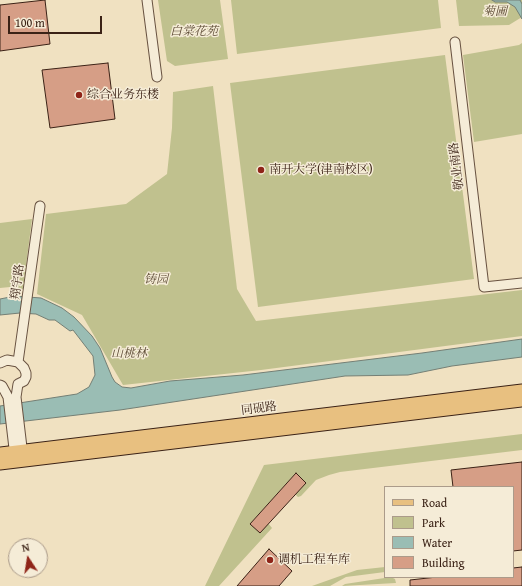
<!DOCTYPE html>
<html>
<head>
<meta charset="utf-8">
<style>
  body { margin:0 }
  #map { position:relative; width:522px; height:586px; overflow:hidden; background:#f0e1c1; font-family:"Gentium Book Plus",serif }
  canvas { display:block }
  .legend { position:absolute; left:384px; top:486px; width:130px; height:92px; box-sizing:border-box; background:#f5ecd7; border:1px solid #ab9b8a; margin:0; padding:5px 7px; list-style:none; font-size:12px; color:#3b2216 }
  .legend li { display:flex; align-items:center; gap:8px; height:20px }
  .legend b { width:20px; border:1px solid #ab9b8a }
  .north { position:absolute; left:8px; top:538px; width:40px; height:40px; box-sizing:border-box; background:#f5ecd7; border:1px solid #ab9b8a; border-radius:50%; rotate:348deg; font-size:11px; font-weight:700; line-height:16px; text-align:center; color:#3b2216 }
  .north::after { content:''; display:block; margin:auto; width:14px; height:18px; background:#8f2418; clip-path:polygon(50% 0,100% 100%,50% 72%,0 100%) }
  .scale { position:absolute; left:8px; top:16px; width:94px; height:18px; box-sizing:border-box; border:2px solid #3b2216; border-top:0; padding-left:5px; font-size:12px; line-height:14px; white-space:nowrap; color:#3b2216; -webkit-text-stroke:3px #f5ecd7; paint-order:stroke }
</style>
</head>
<body>
<div id="map">
<canvas width="522" height="586"></canvas>
<ul class="legend">
<li><b style="height:5px;background:#e8c080"></b>Road</li>
<li><b style="height:11px;background:#c0c18e"></b>Park</li>
<li><b style="height:11px;background:#9abdb4"></b>Water</li>
<li><b style="height:11px;background:#d69e86"></b>Building</li>
</ul>
<div class="north">N</div>
<div class="scale">100 m</div>
</div>
<script>
const context = document.querySelector('canvas').getContext('2d');
context.lineJoin = 'round';
function fillPath(path, color) { context.fillStyle = color; context.fill(path, 'evenodd'); }
const shape = rows => new Path2D(rows.map(r => 'M' + r).join(''));
function trace(path, color, width, dash) { context.strokeStyle = color; context.lineWidth = width; context.lineCap = dash ? 'butt' : 'round'; context.setLineDash(dash || []); context.stroke(path); }
function drawText(font, color, halo, rows, align = 'center') {
  context.font = font + ' "Gentium Book Plus","Noto Serif SC",serif'; context.lineWidth = 3; context.setLineDash([]); context.textBaseline = 'middle'; context.strokeStyle = halo; context.fillStyle = color; for (const [text, x, y, turn = 0] of rows) {
    context.save(); context.translate(x, y); context.rotate((+turn || 0) * Math.PI / 180); context.textAlign = isNaN(turn) ? turn : align; if (halo) context.strokeText(text, 0, 0); context.fillText(text, 0, 0); context.restore();
  }
}
fillPath(shape([
  [158,0,220,0,228,59,175,66,167,61],
  [231,0,438,0,441,28,237,54],
  [456,0,522,0,522,17,509,25,459,26],
  [522,43,522,134,474,142,463,55,519,45],
  [445,55,474,279,258,307,230,83],
  [213,86,237,289,256,321,522,290,522,336,261,370,123,385,82,315,37,294,46,214,126,204,167,174,172,128,173,92],
  [32,219,23,289,10,287,0,288,0,223],
  [522,434,522,450,340,472,329,475,316,480,301,496,298,497,295,494,306,483,296,473,250,524,268,523,272,528,219,586,205,586,264,465],
  [385,567,385,572,346,577,330,586,312,586,357,570],
  [391,577,395,579,396,583,342,586,345,584]
]), '#c0c18e');
const water = shape([
  [492,0,520,0,522,4,522,19,515,7,507,2,495,2,492,0],
  [15,296,41,298,62,308,74,317,92,336,100,348,112,377,115,382,122,387,131,388,170,381,243,375,422,353,522,339,522,357,452,366,408,375,345,376,120,410,0,424,0,406,77,394,89,387,95,375,93,356,73,330,70,331,55,320,49,320,36,314,20,313,0,315,0,299,15,296]
]);
fillPath(water, '#9abdb4');
trace(water, '#747f75', 1);
const building = shape([
  [45,0,50,44,0,51,0,5,45,0],
  [108,63,115,119,50,128,42,70,108,63],
  [522,462,522,550,513,551,513,487,453,487,451,470,522,462],
  [296,473,306,483,260,533,250,524,296,473],
  [269,549,292,571,279,586,237,586,269,549],
  [522,567,522,586,410,586,410,580,437,577,513,577,513,568,522,567]
]);
fillPath(building, '#d69e86');
trace(building, '#3b2216', 1);
const minor = shape([
  [147,0,157,77],
  [455,42,484,287,522,283],
  [18,362,40,206],
  [0,363,7,360,18,362,24,368,26,373,26,377,24,381,18,384,16,397,23,456],
  [0,385,2,386,8,397,15,457]
]);
const major = shape([
  [0,453,522,390],
  [0,464,522,401]
]);
trace(minor, '#685241', 11);
trace(major, '#3b2216', 13);
trace(minor, '#f5ecd7', 9);
trace(major, '#e8c080', 11);
for (const [x, y, r, color] of [
  [79,95,4,"#8f2418"],
  [261,170,4,"#8f2418"],
  [270,560,4,"#8f2418"]
]) { const dot = new Path2D(); dot.arc(x, y, r, 0, 2 * Math.PI); context.fillStyle = color; context.fill(dot); trace(dot, '#f5ecd7', 1.5); }
drawText('italic 12px', '#5c4a34', '#f5ecd7', [
  ["菊圃",495,12],
  ["白棠花苑",194,32],
  ["铸园",156,280],
  ["山桃林",129,354]
]);
drawText('12px', '#3b2216', '#f5ecd7', [
  ["综合业务东楼",87,95],
  ["南开大学(津南校区)",269,170],
  ["调机工程车库",278,560]
], 'left');
drawText('12px', '#3b2216', '#f5ecd7', [
  ["敬业南路",457,166,-97],
  ["翔宇路",18,282,-82],
  ["同砚路",259,409,-7]
]);
</script>
</body>
</html>
